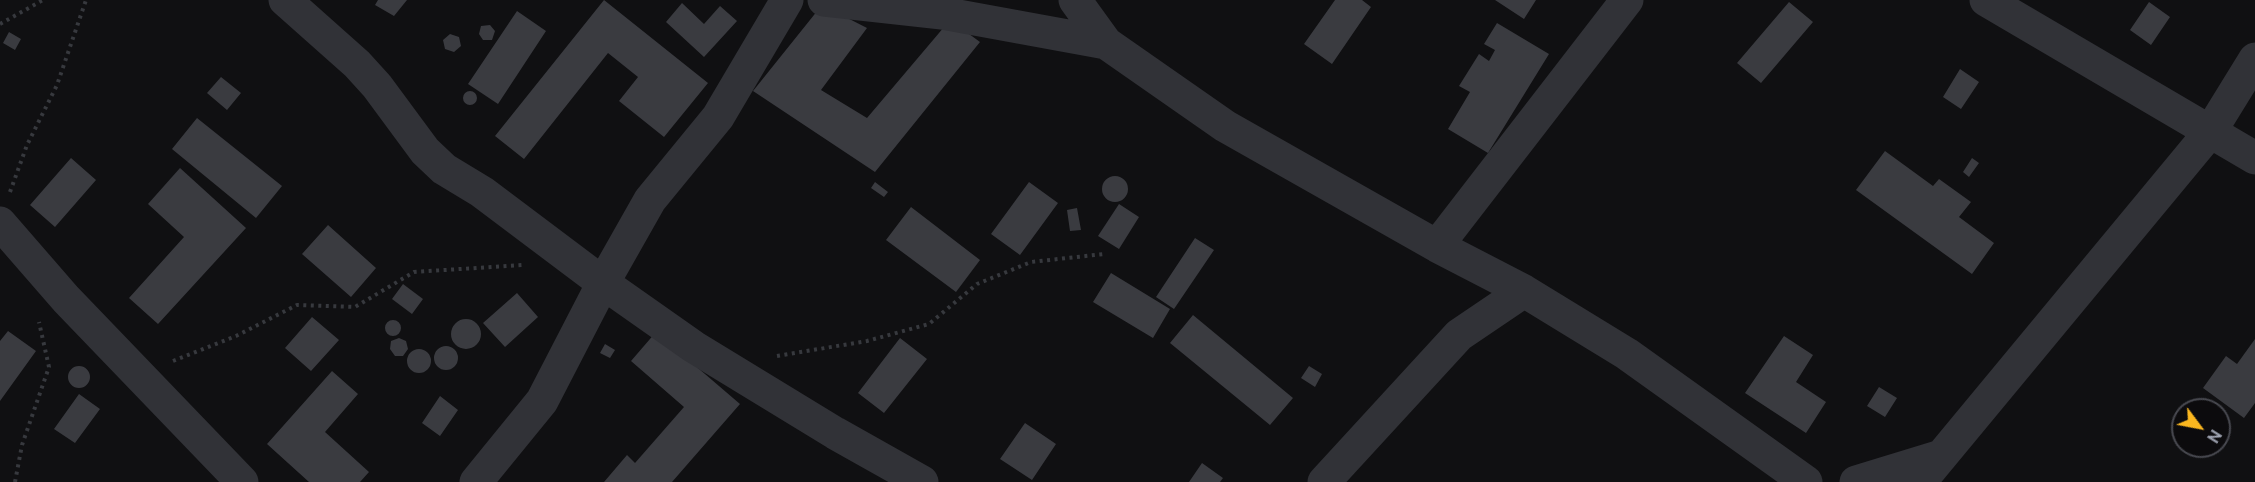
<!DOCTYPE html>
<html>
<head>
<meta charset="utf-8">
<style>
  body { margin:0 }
  #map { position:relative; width:2255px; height:482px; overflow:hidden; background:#101012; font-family:Ubuntu,sans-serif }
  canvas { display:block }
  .north { position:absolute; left:2171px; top:398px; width:60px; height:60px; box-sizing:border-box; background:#0c0b0d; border:2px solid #484950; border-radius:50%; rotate:122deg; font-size:16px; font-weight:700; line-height:24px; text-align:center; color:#a1a6b4 }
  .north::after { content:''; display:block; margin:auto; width:21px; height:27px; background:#fbb71f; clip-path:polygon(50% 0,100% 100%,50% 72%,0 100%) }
</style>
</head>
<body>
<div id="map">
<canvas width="2255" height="482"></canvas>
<div class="north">N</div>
</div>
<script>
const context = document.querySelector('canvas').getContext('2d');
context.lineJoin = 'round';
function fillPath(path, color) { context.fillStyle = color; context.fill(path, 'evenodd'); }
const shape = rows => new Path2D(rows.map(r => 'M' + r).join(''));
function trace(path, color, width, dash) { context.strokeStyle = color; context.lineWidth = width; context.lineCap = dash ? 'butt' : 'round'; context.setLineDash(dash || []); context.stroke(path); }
fillPath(shape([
  [378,0,407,0,394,16,375,5],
  [604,0,708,83,664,137,619,101,638,77,608,53,524,159,495,136],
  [1335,0,1362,0,1371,7,1332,64,1304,44],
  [1495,0,1536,0,1524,19],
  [1789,2,1813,22,1761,83,1737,63],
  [2149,2,2170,17,2151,45,2130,30],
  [682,3,704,24,720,6,737,21,704,57,666,22],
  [822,5,867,28,821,90,867,118,950,20,980,42,875,172,753,91],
  [517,11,546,31,498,104,468,84],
  [1497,23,1549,54,1488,153,1448,129,1470,92,1459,86,1479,54,1489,61,1495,50,1484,44],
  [490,25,495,31,492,40,483,40,479,34,481,26],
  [9,32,21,39,15,50,3,43],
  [450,34,459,37,461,46,454,52,445,49,443,40],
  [1960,69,1979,82,1961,109,1943,97],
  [221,77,241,93,227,110,207,93],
  '463 98a7 7 0 1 1 14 0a7 7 0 1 1-14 0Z',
  [197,118,282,186,256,218,172,149],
  [1885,151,1933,186,1939,179,1971,202,1959,217,1994,243,1972,274,1856,190],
  [71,158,96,180,55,227,30,205],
  [1972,158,1979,163,1969,177,1963,172],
  [180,168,246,228,158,324,129,298,184,237,148,204],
  '1102 189a13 13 0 1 1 26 0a13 13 0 1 1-26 0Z',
  [875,182,888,192,884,197,871,188],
  [1029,182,1058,203,1020,255,991,234],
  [1119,204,1139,217,1119,249,1098,236],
  [911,207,980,260,956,292,886,240],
  [1077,208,1081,230,1070,231,1067,210],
  [328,225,376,268,351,297,302,254],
  [1195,238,1214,250,1174,309,1156,297],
  [1111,273,1170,309,1153,338,1093,302],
  [403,284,423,299,412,314,392,299],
  [517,293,538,317,505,347,483,323],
  [1193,315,1293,398,1270,425,1170,343],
  [312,317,339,340,311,371,285,348],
  '451 334a15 15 0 1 1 30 0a15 15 0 1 1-30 0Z',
  '385 328a8 8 0 1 1 16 0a8 8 0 1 1-16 0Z',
  [8,331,36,351,0,401,0,341],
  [656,332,740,404,672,482,604,482,627,455,635,463,684,407,631,361],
  [1784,336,1813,355,1796,382,1826,402,1806,433,1745,393],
  [399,338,406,341,408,349,403,356,395,356,390,349,391,341],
  [900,338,927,359,884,413,858,393],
  [2255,339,2255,403,2244,418,2203,388,2226,356,2237,364],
  [605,344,615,350,610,358,600,353],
  '434 358a12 12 0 1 1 24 0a12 12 0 1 1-24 0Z',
  '407 361a12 12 0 1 1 24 0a12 12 0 1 1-24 0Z',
  '68 377a11 11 0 1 1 22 0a11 11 0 1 1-22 0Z',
  [1309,366,1322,374,1315,387,1301,378],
  [332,371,358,394,325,432,369,472,360,482,309,482,267,444],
  [1879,387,1897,398,1885,417,1867,406],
  [79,394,100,409,75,443,54,429],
  [440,396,458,410,440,436,422,423],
  [1025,423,1056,444,1032,480,1000,459],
  [1202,463,1223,478,1220,482,1189,482]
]), '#3a3b40');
trace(shape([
  [0,24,43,0],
  [10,192,27,145,57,85,86,0],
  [777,356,867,341,929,324,977,284,1031,262,1104,254],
  [173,361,236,336,297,305,355,307,414,272,522,265],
  [15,482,22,445,49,367,39,322]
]), '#37393e', 4, [3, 4.5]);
trace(shape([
  [285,0,357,64,377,86,425,151,444,169,482,192,603,283,694,347,835,433,922,482],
  [824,0,942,13,1106,43],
  [1075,0,1106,43,1225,126,1437,246,1524,291,1627,354,1806,482],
  [1986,0,2255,158],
  [0,223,66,299,242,482],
  [1437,246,1627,0],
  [476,482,542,401,603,283,650,200,718,117,787,0],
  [1324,482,1459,335,1524,291],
  [1856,482,1941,456],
  [1920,482,2210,132,2255,59]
]), '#313237', 33);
</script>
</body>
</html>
